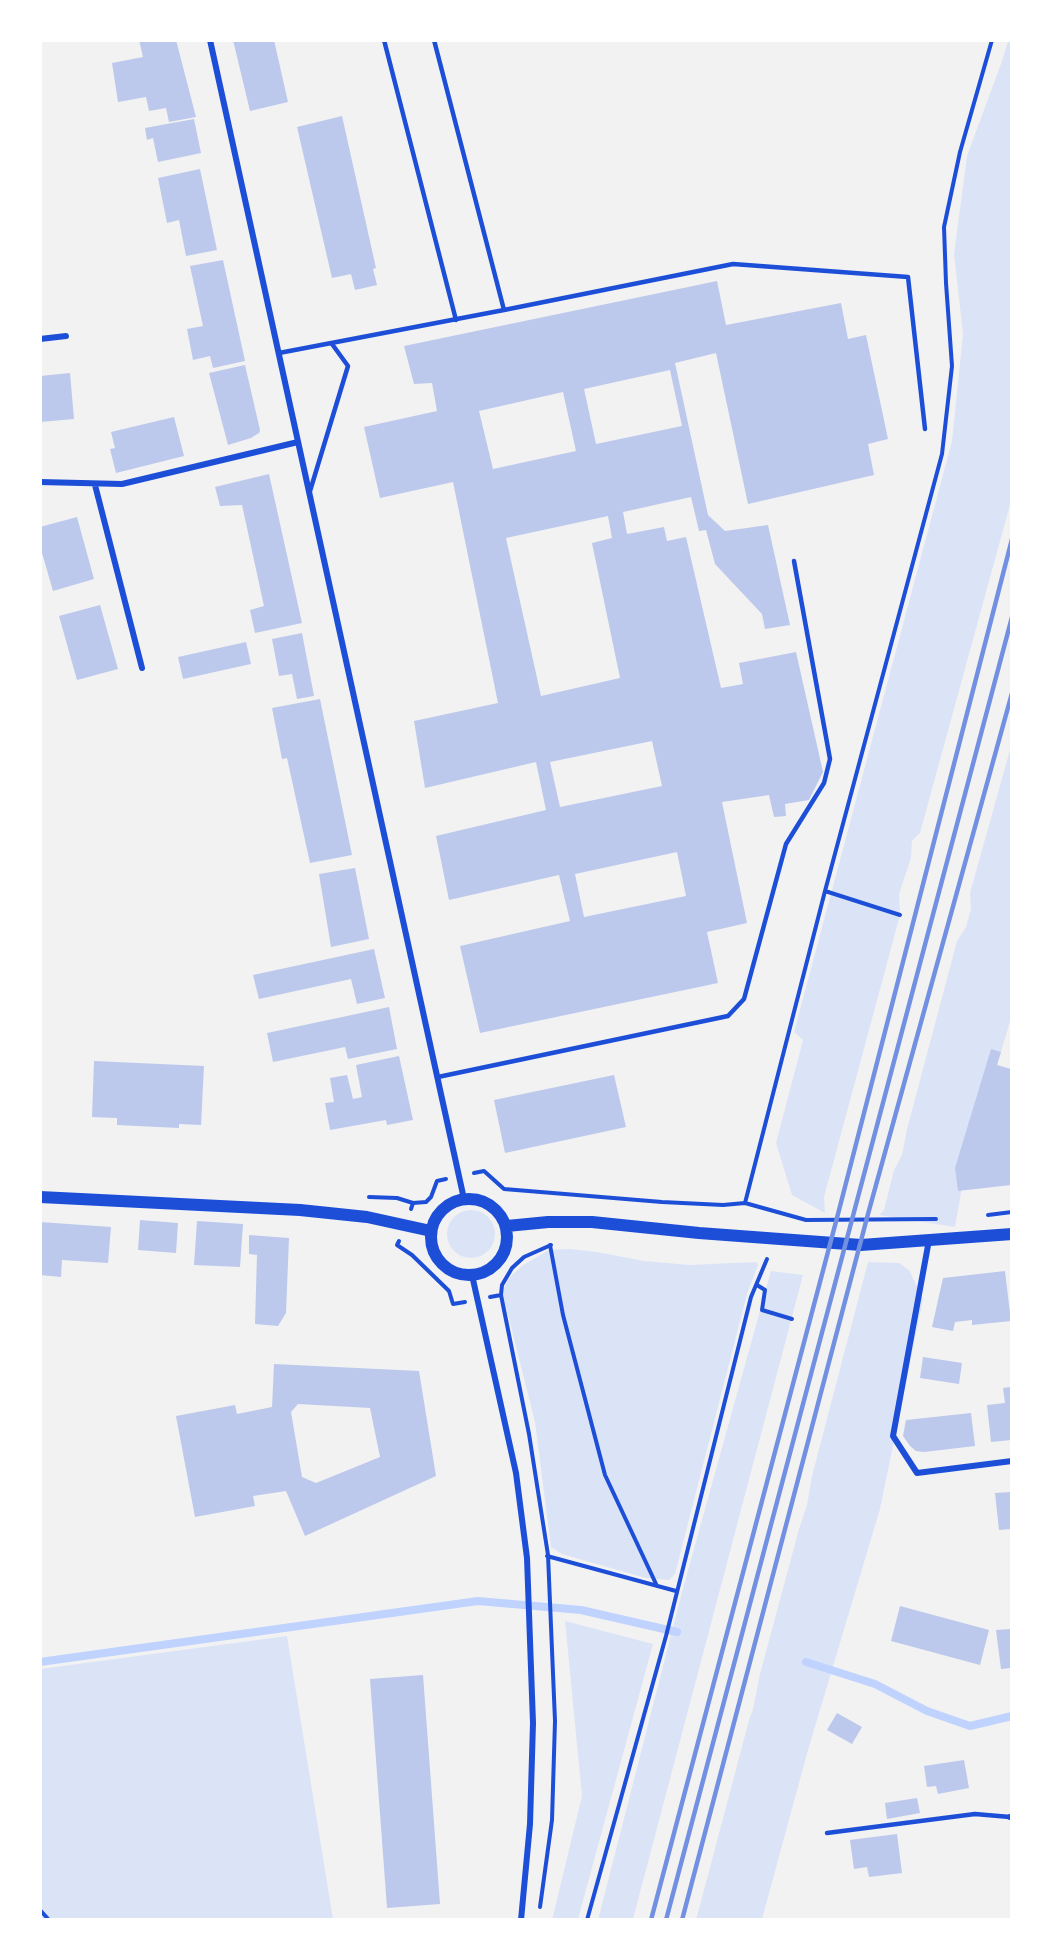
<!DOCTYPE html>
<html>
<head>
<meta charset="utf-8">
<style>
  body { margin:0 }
  #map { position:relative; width:1052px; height:1960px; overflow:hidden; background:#f2f2f2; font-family:Merriweather,serif }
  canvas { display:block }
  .frame { position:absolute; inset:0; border:42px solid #fff; pointer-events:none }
</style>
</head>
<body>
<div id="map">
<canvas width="1052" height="1960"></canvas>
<div class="frame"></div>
</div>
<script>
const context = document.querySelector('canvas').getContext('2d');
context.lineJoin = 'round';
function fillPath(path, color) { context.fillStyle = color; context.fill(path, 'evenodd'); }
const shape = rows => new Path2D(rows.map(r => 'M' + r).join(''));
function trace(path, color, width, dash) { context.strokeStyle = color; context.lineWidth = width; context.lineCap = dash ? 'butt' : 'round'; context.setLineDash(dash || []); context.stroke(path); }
fillPath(shape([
  [1008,41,1011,41,1011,501,920,833,912,841,911,858,899,894,900,915,824,1197,825,1213,792,1195,776,1143,803,1040,794,1032,952,441,963,334,954,254,967,156,1002,61],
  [1011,746,1011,1018,963,1181,955,1227,879,1215,884,1210,894,1170,902,1155,907,1129,957,941,966,927,971,909,970,893],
  '447 1234a24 24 0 1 1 48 0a24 24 0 1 1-48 0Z',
  [570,1249,597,1252,644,1261,690,1265,756,1262,758,1265,747,1294,675,1574,669,1580,646,1578,562,1554,551,1547,535,1422,503,1295,505,1285,511,1276,523,1265,549,1250],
  [868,1262,899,1263,909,1270,923,1299,880,1509,808,1750,762,1919,696,1920,749,1720,753,1709,760,1674,799,1529,807,1505,812,1476],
  [771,1271,803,1275,633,1919,598,1920,682,1592],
  [565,1621,653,1644,578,1919,552,1920,582,1796],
  [287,1636,333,1919,41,1919,40,1669]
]), '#dbe4f7');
trace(shape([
  [40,1662,478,1601,581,1610,677,1632],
  [806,1662,875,1684,927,1711,970,1726,1012,1716]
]), '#bfd3fe', 8);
fillPath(shape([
  [139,40,176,40,196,117,169,122,166,108,149,111,146,97,118,102,112,63,143,57],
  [233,40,274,40,288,102,250,111],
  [342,116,376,268,373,269,377,285,355,290,351,274,332,278,297,127],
  [194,119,201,153,158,162,153,138,147,140,145,128],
  [200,169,217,250,186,256,179,220,167,223,158,178],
  [223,260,245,361,213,368,210,356,193,360,187,329,203,326,190,266],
  [717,281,726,325,841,303,848,339,866,335,888,439,868,444,874,475,748,504,716,353,675,363,708,515,725,531,768,525,790,625,765,629,762,614,715,564,706,530,699,531,691,497,623,512,627,534,664,527,667,541,686,537,721,688,743,684,739,663,796,652,823,772,809,800,785,804,786,816,774,817,769,795,722,802,747,923,707,932,718,983,480,1033,460,946,570,921,559,875,449,900,436,836,546,810,536,762,425,788,414,721,498,703,453,482,380,498,364,427,437,411,432,383,414,384,404,346],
  [670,370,682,426,596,444,584,389],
  [563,392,576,451,493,469,479,411],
  [608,516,612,538,592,543,620,678,541,696,506,538],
  [652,741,662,786,560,807,550,762],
  [677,852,686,896,584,917,575,874],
  [245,365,260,430,259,433,251,438,228,445,209,373],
  [70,373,74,419,40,422,40,376],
  [174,417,184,456,116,473,110,449,115,448,111,432],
  [269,474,302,623,255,633,250,610,264,606,242,505,220,506,215,487],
  [77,517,94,579,53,591,40,546,40,527],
  [100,605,118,669,77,680,59,616],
  [302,633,314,696,297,699,292,674,279,676,272,639],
  [246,642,251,664,183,679,178,657],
  [320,699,352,855,310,863,287,758,282,759,272,708],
  [355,868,369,939,331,947,319,874],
  [374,949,385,998,357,1004,351,979,259,999,253,975],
  [389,1007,397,1049,348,1059,345,1047,273,1062,267,1033],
  [991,1049,1001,1052,997,1065,1011,1069,1011,1185,958,1191,955,1168],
  [399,1056,413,1120,387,1125,386,1120,330,1130,325,1103,334,1102,330,1078,347,1075,353,1099,362,1097,356,1065],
  [94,1061,204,1066,201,1125,179,1124,179,1128,117,1125,117,1118,92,1117],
  [614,1075,626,1127,505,1153,494,1100],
  [140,1220,178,1223,176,1253,138,1250],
  [197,1221,243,1224,240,1267,194,1265],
  [40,1222,111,1227,108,1263,62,1260,61,1277,40,1275],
  [249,1235,289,1238,286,1313,278,1326,255,1324,257,1255,249,1254],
  [1005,1271,1011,1321,972,1325,972,1320,955,1322,953,1331,932,1327,943,1278],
  [923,1357,962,1363,959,1384,920,1378],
  [274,1364,419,1371,436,1476,305,1536,286,1491,253,1496,255,1506,195,1517,176,1416,235,1405,237,1414,272,1407],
  [298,1404,370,1408,380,1457,316,1483,302,1477,291,1412],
  [1011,1387,1011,1440,991,1442,987,1405,1005,1403,1003,1388],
  [971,1413,975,1446,924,1452,916,1451,910,1446,903,1436,906,1420],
  [1011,1492,1011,1529,999,1530,995,1493],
  [900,1606,989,1630,980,1665,891,1641],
  [1011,1629,1011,1668,1001,1669,996,1630],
  [423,1675,440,1904,387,1908,370,1679],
  [837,1713,862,1727,852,1744,827,1730],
  [964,1760,969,1788,938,1794,936,1786,927,1787,924,1766],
  [917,1798,920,1813,887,1819,885,1803],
  [897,1834,902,1873,869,1877,867,1867,854,1869,850,1840]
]), '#bdc9ec');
trace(shape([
  [825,891,900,915],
  [474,1173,484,1171,504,1189,662,1202,723,1205,745,1203,806,1220,936,1219],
  [369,1197,397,1198,413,1203],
  [745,1203,825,891,942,454,952,366,946,283,944,227,960,152,992,40],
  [411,1209,413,1203,426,1202,431,1197,437,1181,446,1179],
  [988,1215,1012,1212],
  [399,1241,397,1245,412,1255,449,1291,453,1304,465,1302],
  [550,1245,563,1315,605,1475,657,1586],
  [757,1285,765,1290,762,1310,792,1319],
  [501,1295,529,1434,548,1555,555,1721,552,1820,540,1907],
  [490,1297,501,1295,502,1285,512,1268,524,1257,551,1245],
  [547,1556,676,1591],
  [40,1910,49,1920],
  [587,1920,666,1636,751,1297,767,1259]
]), '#1d4ed8', 4);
trace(shape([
  [384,40,456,320],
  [504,310,733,264,908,277,925,429],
  [279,353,504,310,434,40],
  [310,491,348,366,332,344],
  [438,1077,728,1016,744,999,786,844,824,783,830,759,794,561],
  [827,1833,975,1814,1010,1817]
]), '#1d4ed8', 4.5);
trace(shape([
  [210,40,464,1199],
  [40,339,66,336],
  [40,482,122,484,298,442],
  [95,485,142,668],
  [929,1240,893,1436,917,1473,1012,1461],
  [472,1275,516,1473,527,1558,533,1723,530,1824,521,1920],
  [1010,1817,1012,1817]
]), '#1d4ed8', 6);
trace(shape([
  [40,1197,300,1210,367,1217,431,1231],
  '431 1237a38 38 0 1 1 76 0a38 38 0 1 1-76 0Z',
  [507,1226,548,1222,592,1222,699,1233,861,1245,1012,1234]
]), '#1d4ed8', 12);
trace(shape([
  [651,1920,838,1214,1012,539],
  [666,1920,1012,617],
  [682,1920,868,1214,1012,693]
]), '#7290e2', 4.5);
</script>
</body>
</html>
